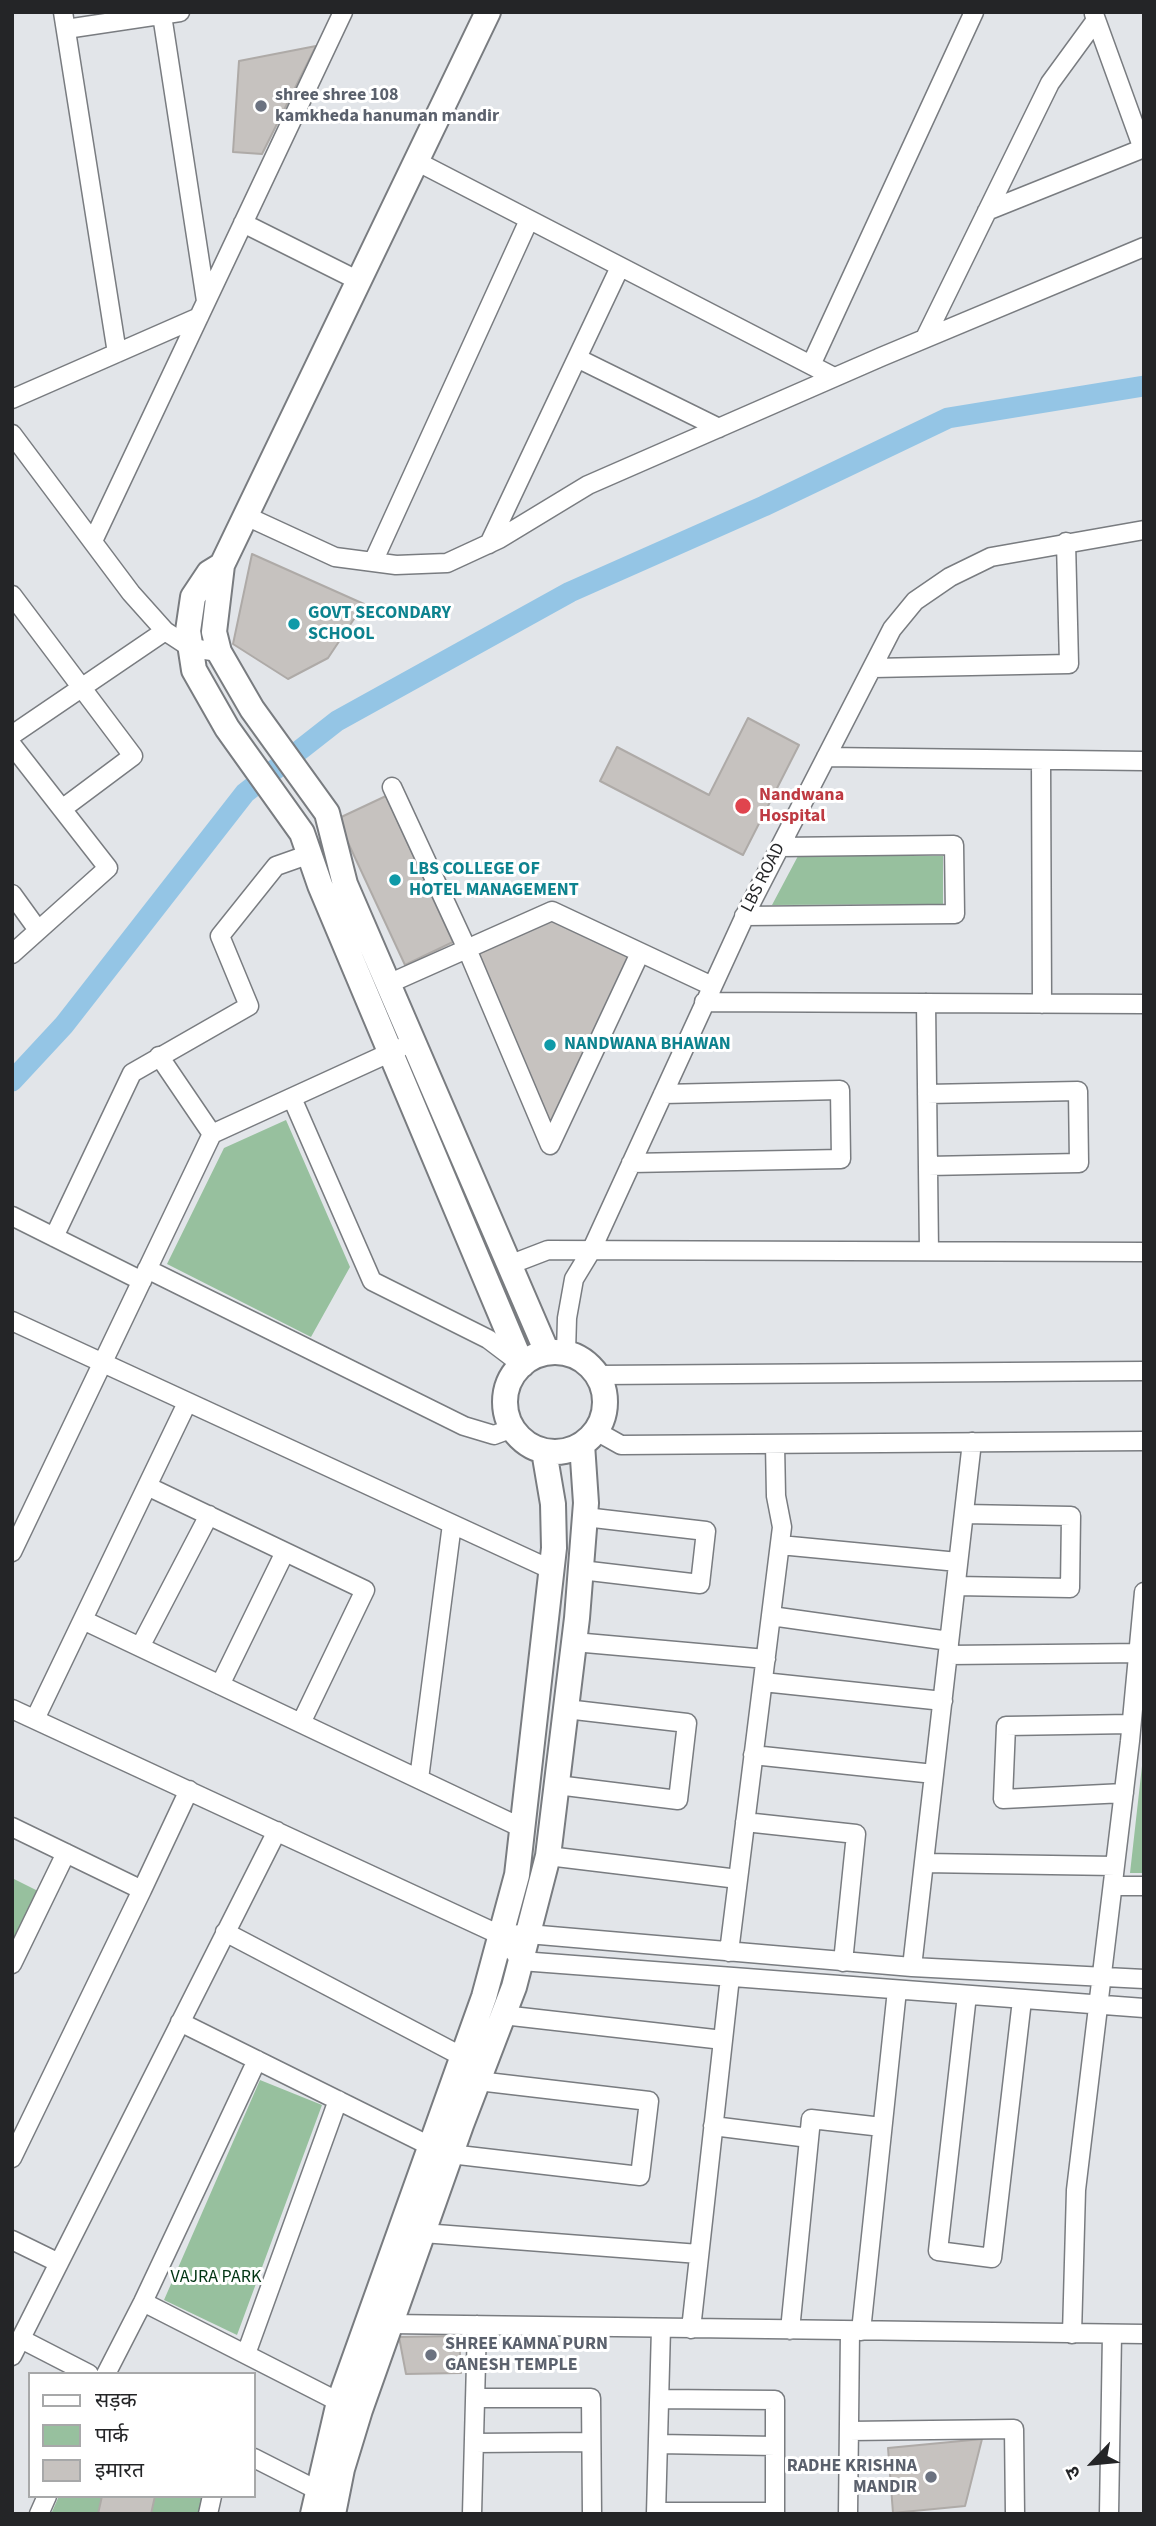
<!DOCTYPE html>
<html>
<head>
<meta charset="utf-8">
<style>
  body { margin:0 }
  #map { position:relative; width:1156px; height:2526px; overflow:hidden; background:#e2e5e9; font-family:"Source Sans 3","Noto Sans Devanagari",sans-serif }
  canvas { display:block }
  .frame { position:absolute; inset:0; border:14px solid #242527; pointer-events:none }
  .legend { position:absolute; left:28px; top:2372px; width:228px; height:126px; box-sizing:border-box; background:#fff; border:2px solid #a7a8a9; margin:0; padding:9px 12px; list-style:none; font-size:21px; color:#242527 }
  .legend li { display:flex; align-items:center; gap:14px; height:35px }
  .legend b { width:35px; border:2px solid #a7a8a9 }
  .north { position:absolute; left:1058px; top:2428px; width:70px; height:70px; -webkit-text-stroke:5px #fff; paint-order:stroke; rotate:244deg; font-size:19px; font-weight:700; line-height:28px; text-align:center; color:#242527 }
  .north::after { content:''; display:block; margin:auto; width:24px; height:32px; background:#242527; clip-path:polygon(50% 0,100% 100%,50% 72%,0 100%) }
</style>
</head>
<body>
<div id="map">
<canvas width="1156" height="2526"></canvas>
<div class="frame"></div>
<ul class="legend">
<li><b style="height:9px;background:#fff"></b>सड़क</li>
<li><b style="height:19px;background:#97c09e"></b>पार्क</li>
<li><b style="height:19px;background:#c6c2bf"></b>इमारत</li>
</ul>
<div class="north">उ</div>
</div>
<script>
const context = document.querySelector('canvas').getContext('2d');
context.lineJoin = 'round';
function fillPath(path, color) { context.fillStyle = color; context.fill(path, 'evenodd'); }
const shape = rows => new Path2D(rows.map(r => 'M' + r).join(''));
function trace(path, color, width, dash) { context.strokeStyle = color; context.lineWidth = width; context.lineCap = dash ? 'butt' : 'round'; context.setLineDash(dash || []); context.stroke(path); }
function drawText(font, color, halo, rows, align = 'center') {
  context.font = font + ' "Source Sans 3",sans-serif'; context.lineWidth = 6; context.setLineDash([]); context.textBaseline = 'middle'; context.strokeStyle = halo; context.fillStyle = color; for (const [text, x, y, turn = 0] of rows) {
    context.save(); context.translate(x, y); context.rotate((+turn || 0) * Math.PI / 180); context.textAlign = isNaN(turn) ? turn : align; if (halo) context.strokeText(text, 0, 0); context.fillText(text, 0, 0); context.restore();
  }
}
fillPath(shape([
  [798,856,943,856,943,904,772,905],
  [286,1120,350,1267,311,1337,167,1264,224,1148],
  [1143,1757,1144,1873,1130,1873],
  [12,1878,38,1891,12,1946],
  [260,2080,322,2105,237,2335,164,2300],
  [59,2496,202,2496,198,2514,51,2514]
]), '#97c09e');
trace(shape([
  [12,1081,64,1025,245,793,337,721,570,592,764,506,948,418,1144,386]
]), '#94c5e5', 21);
const building = shape([
  [316,46,262,154,233,152,239,61,316,46],
  [252,554,364,604,328,658,288,679,233,644,252,554],
  [748,718,799,745,743,855,600,781,617,747,709,795,748,718],
  [386,796,453,942,405,965,337,819,386,796],
  [552,911,633,955,546,1136,471,951,552,911],
  [459,2336,461,2373,406,2374,399,2337,459,2336],
  [982,2439,965,2506,893,2513,888,2448,982,2439],
  [102,2496,155,2496,151,2514,98,2514,102,2496]
]);
fillPath(building, '#c6c2bf');
trace(building, '#aeaaa7', 2);
const street = shape([
  [63,12,117,353],
  [1094,14,1143,149],
  [162,15,206,301],
  [66,29,180,12],
  [416,161,834,377],
  [987,211,1144,148],
  [243,223,359,281],
  [925,338,1050,83,1096,20],
  [577,358,719,428],
  [811,365,974,12],
  [12,399,199,317],
  [12,434,131,593,165,631,191,648,219,652],
  [246,516,335,557,396,565,447,563,499,539,588,485,881,357,1144,247],
  [93,541,343,12],
  [489,544,620,267],
  [373,562,529,220],
  [12,595,133,756,62,809],
  [873,668,1069,664,1066,542],
  [12,735,165,631],
  [12,745,108,868,12,954],
  [826,757,1144,761],
  [1041,760,1042,1004],
  [392,787,467,949,550,1145,640,953],
  [12,894,38,930],
  [744,916,955,914,954,845,780,847],
  [388,984,552,911,712,986],
  [704,1002,1144,1004],
  [926,1003,929,1251],
  [159,1056,212,1134],
  [927,1094,1078,1091,1079,1163,928,1166],
  [292,1098,372,1281,488,1339,521,1364],
  [631,1163,841,1159,840,1090,663,1094],
  [12,1216,142,1281],
  [54,1237,132,1073,249,1006,220,936,276,866,310,854],
  [509,1265,548,1250,1144,1252],
  [147,1269,464,1426,494,1435,513,1428],
  [12,1321,552,1570],
  [566,1352,567,1318,574,1279,591,1251,749,907,892,629,915,601,950,577,991,557,1144,530],
  [598,1375,1144,1371],
  [596,1431,621,1445,1144,1441],
  [147,1486,365,1590,301,1723],
  [780,1545,958,1562],
  [12,1552,212,1134,400,1048],
  [581,1570,700,1584,706,1531,585,1517],
  [956,1586,1070,1588,1071,1516,964,1514],
  [771,1616,949,1641],
  [83,1620,522,1828],
  [574,1642,766,1659],
  [140,1647,209,1515],
  [948,1655,1144,1653],
  [763,1682,943,1701],
  [220,1685,285,1552],
  [12,1709,500,1935,528,1934,912,1967,1144,1979],
  [35,1719,187,1403],
  [753,1755,934,1774],
  [419,1779,452,1524],
  [557,1785,678,1800,687,1723,566,1709],
  [1124,1793,1003,1799,1006,1726,1131,1724],
  [745,1822,856,1834,843,1962],
  [12,1827,142,1890,189,1790],
  [548,1856,738,1879],
  [924,1863,1115,1866],
  [1113,1886,1144,1886],
  [225,1932,463,2057],
  [514,1952,521,1961,1144,2008],
  [729,1952,782,1527,776,1496,775,1444],
  [12,1964,66,1853],
  [912,1967,972,1442],
  [967,1995,938,2251,992,2258,1022,2000],
  [503,2015,723,2040],
  [180,2022,430,2146],
  [713,2126,809,2138],
  [450,2154,640,2176,649,2101,478,2081],
  [12,2158,142,1890],
  [423,2233,699,2254],
  [12,2240,59,2263],
  [143,2302,339,2402],
  [390,2324,1144,2334],
  [691,2329,730,1977],
  [790,2330,811,2119,882,2127],
  [861,2331,897,1990],
  [1072,2334,1076,2190,1130,1741,1144,1592],
  [21,2339,89,2374],
  [246,2354,338,2100],
  [12,2356,277,1831],
  [106,2374,143,2302,257,2060],
  [475,2398,591,2398,592,2514],
  [659,2399,775,2400,775,2514],
  [849,2431,1014,2429,1015,2514],
  [474,2443,591,2442],
  [658,2444,775,2446],
  [254,2458,319,2491],
  [656,2512,775,2512],
  [39,2514,47,2496],
  [208,2514,212,2496],
  [472,2514,477,2325],
  [656,2514,661,2328],
  [848,2514,850,2331],
  [1109,2514,1112,2334]
]);
const secondary = shape([
  [488,12,222,565,214,632,219,652,252,709,327,813,345,884,547,1352],
  [222,565,209,573,193,597,188,631,194,670,227,728,302,833,320,885,522,1365],
  '505 1402a50 50 0 1 1 100 0a50 50 0 1 1-100 0Z',
  [313,2514,339,2402,484,1997,517,1875,554,1548,553,1504,544,1451],
  [333,2514,342,2469,360,2410,461,2125,514,1987,548,1856,577,1618,586,1503,582,1444]
]);
trace(street, '#797c80', 21);
trace(secondary, '#797c80', 28);
trace(street, '#fff', 18);
trace(secondary, '#fff', 24);
for (const [x, y, r, color] of [
  [261,106,7,"#6b7280"],
  [294,624,7,"#0f9aa8"],
  [743,806,9,"#e0444e"],
  [395,880,7,"#0f9aa8"],
  [550,1045,7,"#0f9aa8"],
  [431,2355,7,"#6b7280"],
  [931,2477,7,"#6b7280"]
]) { const dot = new Path2D(); dot.arc(x, y, r, 0, 2 * Math.PI); context.fillStyle = color; context.fill(dot); trace(dot, '#fff', 2.5); }
drawText('bold 18px', '#5b616d', '#fff', [
  ["shree shree 108",275,96],
  ["kamkheda hanuman mandir",275,117],
  ["SHREE KAMNA PURN",445,2345],
  ["GANESH TEMPLE",445,2366],
  ["RADHE KRISHNA",917,2467,"right"],
  ["MANDIR",917,2488,"right"]
], 'left');
drawText('bold 18px', '#0d838f', '#fff', [
  ["GOVT SECONDARY",308,614],
  ["SCHOOL",308,635],
  ["LBS COLLEGE OF",409,870],
  ["HOTEL MANAGEMENT",409,891],
  ["NANDWANA BHAWAN",564,1045]
], 'left');
drawText('bold 18px', '#be3a42', '#fff', [
  ["Nandwana",759,796],
  ["Hospital",759,817]
], 'left');
drawText('18px', '#242527', '#fff', [
  ["LBS ROAD",764,878,-63]
]);
drawText('18px', '#013513', '#fff', [
  ["VAJRA PARK",216,2278]
]);
</script>
</body>
</html>
